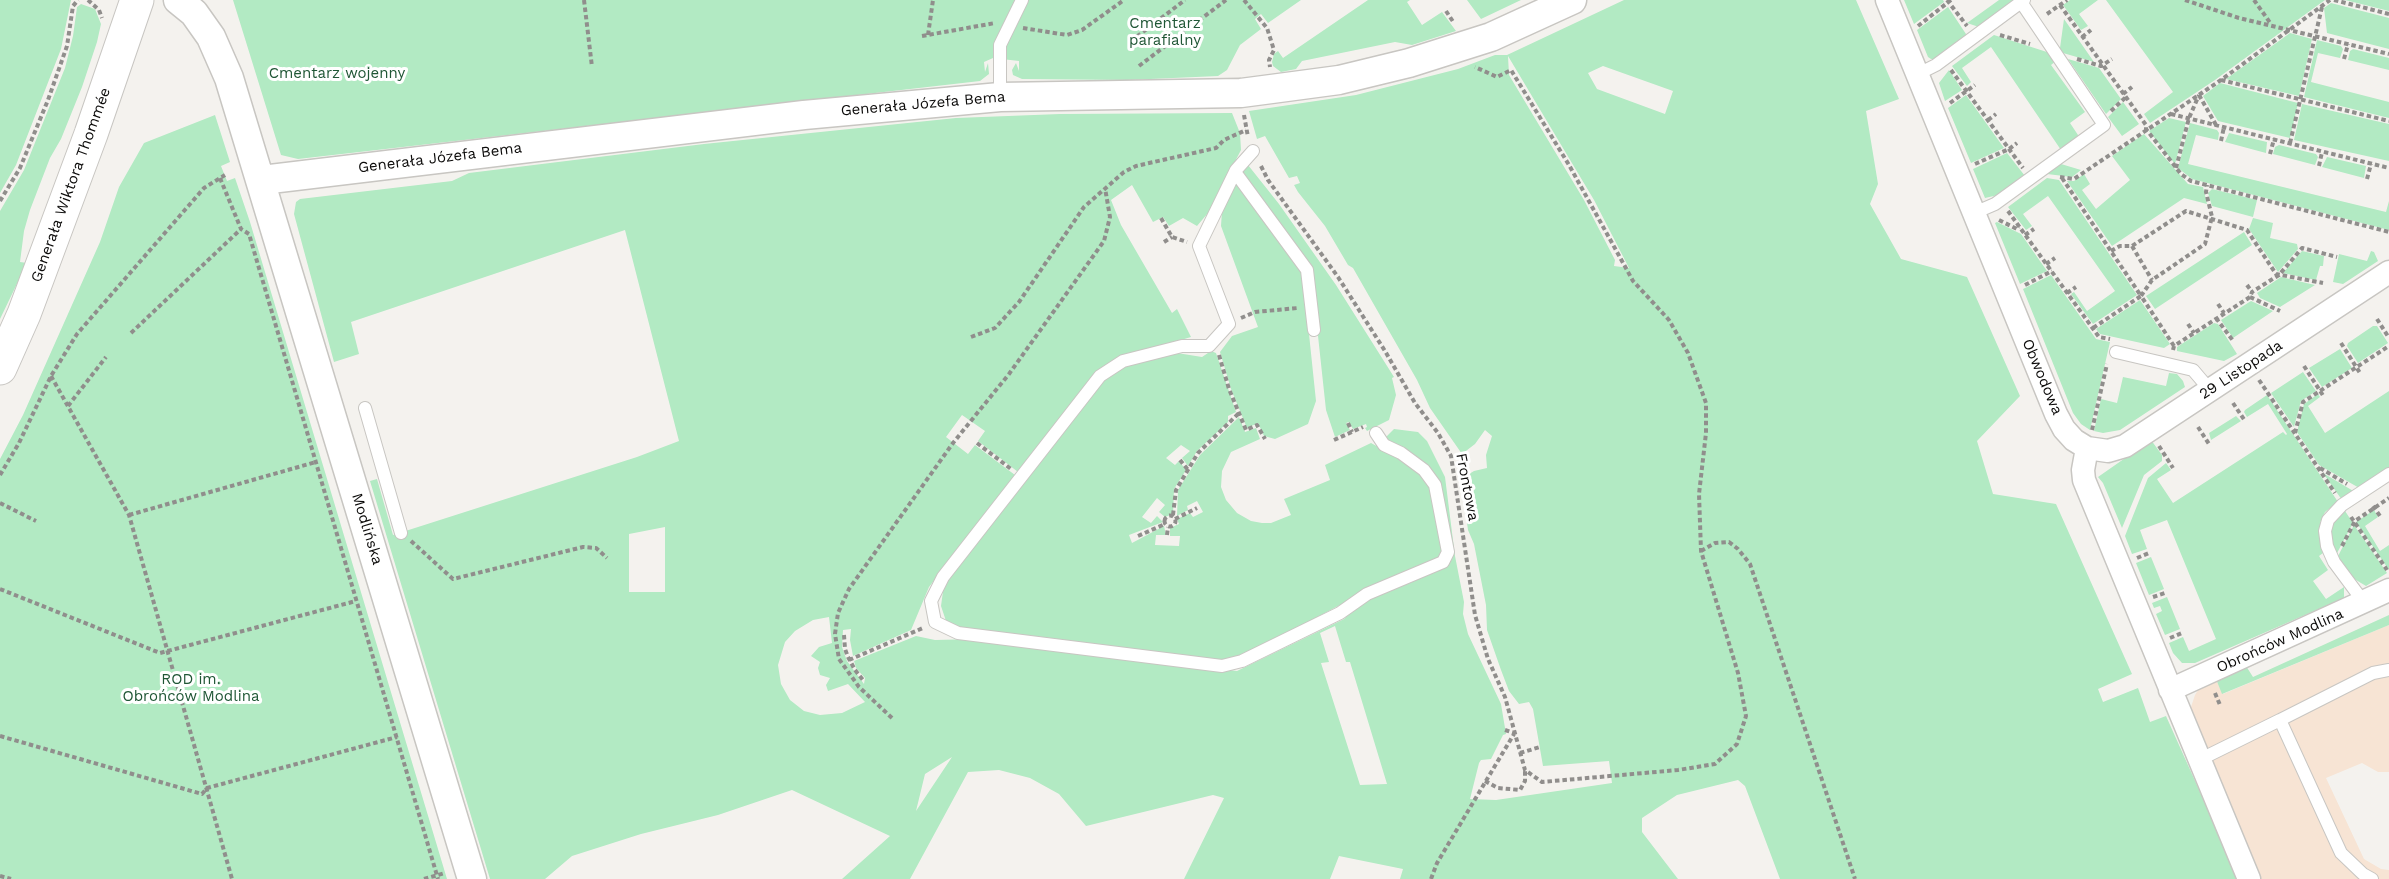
<!DOCTYPE html>
<html>
<head>
<meta charset="utf-8">
<style>
  body { margin:0 }
  canvas { display:block; background:#f4f2ee }
</style>
</head>
<body>
<canvas width="2389" height="879"></canvas>
<script>
const context = document.querySelector('canvas').getContext('2d');
context.lineJoin = 'round';
function fillPath(path, color) { context.fillStyle = color; context.fill(path, 'evenodd'); }
const shape = rows => new Path2D(rows.map(r => 'M' + r).join(''));
function trace(path, color, width, dash) { context.strokeStyle = color; context.lineWidth = width; context.lineCap = dash ? 'butt' : 'round'; context.setLineDash(dash || []); context.stroke(path); }
function drawText(font, color, halo, rows, align = 'center') {
  context.font = font + ' "Work Sans",sans-serif'; context.lineWidth = 6; context.setLineDash([]); context.textBaseline = 'middle'; context.strokeStyle = halo; context.fillStyle = color; for (const [text, x, y, turn = 0] of rows) {
    context.save(); context.translate(x, y); context.rotate((+turn || 0) * Math.PI / 180); context.textAlign = isNaN(turn) ? turn : align; if (halo) context.strokeText(text, 0, 0); context.fillText(text, 0, 0); context.restore();
  }
}
fillPath(shape([
  [2389,625,2389,772,2378,772,2362,763,2326,778,2364,859,2381,869,2389,870,2389,879,2256,879,2192,720,2191,707,2195,695,2200,687,2216,679,2223,694]
]), '#f7e4d4');
fillPath(shape([
  [0,0,71,0,61,49,16,165,0,193],
  [233,0,1301,0,1268,23,1261,14,1255,19,1261,29,1240,45,1227,70,1218,76,1128,80,1022,79,1013,75,1012,70,1016,63,1019,71,1019,61,993,58,984,62,985,72,988,63,989,74,980,81,298,159,281,155],
  [1368,0,1410,0,1407,2,1422,25,1442,12,1456,31,1412,45,1395,42,1302,61,1296,69,1281,72,1273,66,1272,62,1274,54,1278,51,1283,58],
  [1467,0,1521,0,1481,19],
  [1624,0,1856,0,1899,99,1866,111,1878,184,1870,204,1901,259,1967,277,2020,396,1977,441,1993,494,2056,504,2132,674,2098,689,2103,702,2138,688,2150,722,2166,716,2239,879,1780,879,1745,786,1738,780,1677,795,1642,818,1642,832,1678,879,1400,879,1403,869,1339,856,1330,879,1184,879,1224,798,1213,795,1086,826,1059,794,1030,778,999,770,968,772,910,879,842,879,890,836,792,790,718,815,641,834,572,856,545,879,490,879,370,481,377,479,393,535,637,457,679,441,625,230,351,322,359,354,334,362,294,214,296,202,300,199,452,181,469,173,704,144,956,118,1060,114,1232,113,1240,133,1241,150,1208,213,1197,226,1183,218,1169,226,1163,217,1153,222,1132,185,1111,200,1121,225,1172,313,1177,309,1191,337,1121,358,1018,472,978,441,985,431,962,415,946,437,968,454,975,445,1015,475,929,587,911,630,853,656,850,640,851,629,843,630,842,647,847,661,864,684,865,678,856,668,854,661,916,636,935,640,976,639,1237,671,1344,619,1362,602,1443,567,1438,484,1394,447,1386,437,1394,429,1418,432,1427,441,1445,477,1455,556,1464,602,1463,614,1468,634,1501,704,1506,734,1503,735,1491,759,1481,760,1479,763,1470,799,1496,800,1612,783,1609,761,1543,766,1533,709,1529,702,1519,704,1509,691,1501,670,1487,630,1486,605,1474,544,1468,530,1461,479,1474,471,1487,468,1486,455,1492,436,1485,430,1475,444,1462,454,1430,408,1417,380,1353,268,1348,265,1325,226,1298,192,1294,185,1300,183,1297,176,1289,178,1265,136,1257,139,1249,111,1356,95,1458,69,1495,55,1507,55],
  [1508,56,1594,200,1629,268,1614,266,1615,260,1584,200,1509,75],
  [1603,66,1673,91,1665,114,1597,89,1588,73],
  [665,527,665,592,629,592,629,534],
  [829,617,832,643,819,647,811,656,820,662,818,668,820,675,830,678,826,685,828,691,848,684,865,702,842,713,820,715,804,711,790,700,781,684,778,665,785,642,795,631,813,620],
  [1335,626,1346,662,1350,662,1387,784,1360,785,1321,663,1329,662,1320,633],
  [952,757,916,811,925,774],
  [1904,0,1943,0,1944,2,1914,24],
  [1999,0,2016,0,1979,27,1967,23],
  [2070,0,2098,0,2079,14,2088,26,2081,30,2063,5],
  [2106,0,2325,0,2215,80,2150,123,2144,114,2173,92],
  [2345,0,2389,0,2389,11],
  [2331,3,2389,18,2389,49,2327,33,2324,8],
  [81,4,95,9,101,24,97,42,82,87,61,139,50,158,30,210,24,231,20,262,27,263,0,319,0,211,24,170,65,68,73,36,77,7],
  [1948,7,1966,34,1965,38,1935,59,1931,59,1928,57,1917,30],
  [2064,19,2094,62,2063,53,2060,48],
  [2290,33,2312,39,2299,96,2226,79],
  [1994,35,2050,53,2056,61,2051,65,2085,112,2070,123,2078,135,2077,139,2061,150,1991,47,1962,68,1971,82,1967,86,1952,66],
  [2317,40,2341,46,2343,49,2340,58,2318,53,2311,82,2389,102,2389,118,2304,97],
  [2353,49,2389,58,2389,70,2348,60,2350,51],
  [2068,59,2099,68,2121,99,2106,114],
  [1949,70,1962,90,1945,101,1939,83],
  [2220,83,2298,103,2290,138,2218,121,2203,96],
  [1966,95,2004,148,1971,163,1948,108],
  [2123,102,2139,124,2122,136,2108,117],
  [2302,104,2389,124,2389,161,2294,140],
  [215,115,230,162,221,166,227,181,235,178,250,222,447,879,0,879,0,459,23,415,100,242,119,187,144,143],
  [2169,118,2186,122,2175,164,2149,131],
  [2190,123,2217,130,2219,133,2218,140,2196,135,2188,164,2386,212,2389,201,2389,230,2192,179,2178,168],
  [2229,133,2267,142,2266,153,2225,142],
  [2144,134,2188,184,2203,187,2207,204,2184,198,2112,246,2067,181,2074,181,2084,174,2090,184,2082,190,2096,209,2130,180,2112,156],
  [2279,145,2316,154,2318,157,2315,165,2273,154,2275,147],
  [2007,153,2025,176,1998,195,1985,198,1973,169],
  [2327,157,2366,166,2364,178,2322,167],
  [2061,164,2081,170,2072,177,2047,174],
  [1248,165,1279,204,1336,285,1394,377,1392,378,1396,395,1389,420,1367,431,1365,428,1367,427,1366,424,1353,429,1349,422,1346,423,1350,430,1335,437,1326,410,1311,271,1244,179,1243,171],
  [2047,178,2059,180,2137,295,2093,324,2071,294,2074,292,2087,311,2115,291,2048,196,2023,214,2032,226,2026,230,2008,207],
  [1236,180,1302,267,1316,401,1308,424,1275,439,1264,436,1258,423,1247,428,1231,389,1220,352,1232,336,1258,327,1221,226,1222,211],
  [2212,189,2257,200,2253,217,2212,206,2208,193],
  [2253,218,2273,223,2270,238,2297,244,2298,249,2278,272,2249,229],
  [1997,222,2021,234,2047,271,2020,284,1995,223],
  [2244,232,2252,245,2155,309,2146,296],
  [2302,251,2324,256,2323,266,2320,266,2316,280,2283,273],
  [2371,251,2374,252,2378,261,2343,284,2333,282,2339,254,2367,261],
  [2051,275,2096,339,2110,342,2090,430,2081,424,2073,413,2023,289],
  [2281,277,2315,285,2280,307,2260,298,2257,293],
  [2140,300,2170,344,2164,348,2100,334,2096,329],
  [2251,301,2273,311,2233,338,2221,320],
  [2214,323,2218,324,2237,354,2224,361,2177,351,2177,347],
  [2373,326,2377,326,2388,343,2358,363,2347,346,2348,343],
  [2340,349,2352,368,2322,387,2309,368],
  [1211,351,1216,353,1236,412,1228,416,1228,422,1197,451,1188,466,1182,458,1190,451,1181,445,1166,458,1175,465,1179,461,1186,470,1174,489,1173,514,1165,517,1159,512,1165,505,1157,498,1142,517,1151,523,1157,516,1163,522,1129,535,1132,543,1164,526,1166,535,1156,535,1155,545,1179,546,1180,536,1170,536,1170,528,1179,524,1177,519,1190,513,1193,517,1203,512,1197,501,1187,506,1188,510,1177,516,1178,490,1200,455,1239,417,1245,432,1256,428,1260,439,1231,452,1222,471,1221,487,1226,500,1237,513,1251,521,1262,523,1271,523,1291,515,1284,499,1330,480,1325,465,1371,443,1422,471,1432,486,1443,546,1441,556,1431,563,1336,607,1249,654,1220,660,1035,636,964,629,946,621,941,606,944,584,1103,379,1124,366,1177,353,1202,357],
  [2303,372,2316,391,2301,401,2294,427,2271,393],
  [2169,373,2177,374,2183,381,2185,387,2120,430,2103,433,2094,431,2101,399,2117,403,2123,377,2166,386],
  [2389,391,2389,470,2361,489,2319,465,2297,432,2304,404,2318,394,2320,397,2308,406,2325,433],
  [2267,395,2338,502,2325,512,2320,523,2320,535,2323,553,2319,556,2328,570,2313,581,2326,599,2344,587,2344,598,2195,663,2182,663,2173,653,2169,643,2183,637,2189,651,2216,639,2167,520,2140,530,2147,549,2132,554,2125,536,2148,478,2166,463,2171,470,2157,479,2173,503,2283,432,2286,435,2287,434,2268,404,2247,417,2244,412,2245,410],
  [2236,416,2241,421,2211,440,2209,433],
  [2151,440,2162,455,2162,461,2144,475,2122,528,2103,483,2098,477],
  [2323,473,2355,492,2342,500],
  [2374,510,2378,517,2365,526,2380,551,2389,545,2389,570,2356,522],
  [2345,511,2353,523,2336,555,2330,531,2332,523],
  [2354,525,2387,573,2366,586,2351,577,2337,558],
  [2151,557,2164,589,2149,595,2136,563],
  [2167,597,2180,629,2165,635,2156,614,2162,611,2160,606,2154,608,2152,603],
  [2389,615,2389,625,2222,694,2216,679,2246,666,2253,677]
]), '#b2eac3');
const service = shape([
  [1918,74,1936,65,2024,0],
  [1000,97,1000,45,1022,0],
  [1253,151,1236,170,1199,246,1229,324,1209,346,1182,346,1123,361,1100,376,943,577,931,601,935,622,958,633,1222,666,1242,661,1340,613,1367,594,1443,562,1448,552,1435,485,1424,470,1401,453,1384,445,1376,433],
  [1235,172,1307,270,1314,330],
  [1974,213,1995,204,2104,125,2021,2],
  [2116,352,2193,370,2210,390],
  [365,408,401,533],
  [2362,604,2357,593,2334,562,2327,546,2325,531,2328,520,2342,505,2389,474],
  [2280,720,2373,673,2389,670],
  [2199,760,2280,720,2341,853,2363,874,2372,879]
]);
const minor = shape([
  [1887,0,2056,414,2064,429,2074,440,2087,448,2108,451,2125,446,2389,272],
  [2087,448,2083,470,2084,480,2249,879],
  [2170,690,2389,590]
]);
const tertiary = shape([
  [178,0,194,13,211,37,229,78,472,879],
  [262,180,804,115,1000,97,1241,93,1279,88,1339,80,1409,63,1491,37,1572,0]
]);
const primary = shape([
  [0,368,24,314,91,134,137,0]
]);
trace(service, '#c8c6c2', 14);
trace(minor, '#c8c6c2', 25);
trace(tertiary, '#c8c6c2', 31);
trace(primary, '#c8c6c2', 35);
trace(shape([
  [88,0,99,10,102,18],
  [584,0,592,67],
  [1244,0,1267,28,1274,50,1269,60,1270,67],
  [1947,0,1967,26],
  [2185,0,2239,18,2389,54],
  [2254,0,2271,24],
  [2334,0,2389,14],
  [2060,5,2146,125,2146,129,2181,174,2191,181,2389,232],
  [1446,11,1454,23],
  [2047,14,2067,0],
  [1918,26,1951,0],
  [1023,28,1067,35,1082,30,1124,0],
  [928,35,933,0],
  [2000,35,2030,44],
  [922,36,995,23],
  [2082,37,2091,30],
  [1131,41,1185,0],
  [2077,59,2101,66,2112,59],
  [2344,59,2348,44],
  [1139,66,1226,0],
  [1951,70,2023,168],
  [2221,80,2389,121],
  [2123,94,2132,87],
  [2199,95,2216,125],
  [1950,103,1975,85],
  [2111,111,2126,97],
  [2171,114,2389,168],
  [1244,115,1248,137],
  [1988,120,1996,114],
  [2221,141,2224,127],
  [2290,143,2322,7],
  [2270,154,2274,139],
  [1975,164,2009,149,2017,143],
  [1261,166,1268,180,1338,277,1385,351,1415,403,1438,433,1451,456,1475,615,1488,659,1505,697,1525,770,1542,782,1678,770,1715,764,1737,744,1746,716,1738,673,1701,551,1699,494,1706,433,1706,403,1688,353,1669,320,1633,281,1569,165,1511,70,1497,77,1475,67],
  [2319,166,2322,152],
  [2176,168,2189,118,2199,95],
  [2060,177,2074,179,2221,80,2330,0],
  [220,178,241,229,249,234,438,879],
  [2062,178,2141,296,2093,328],
  [2367,179,2371,164],
  [0,201,20,168,48,100,67,46,73,6,78,0],
  [2008,211,2099,337,2110,339],
  [1161,218,1172,237,1187,242],
  [1999,220,2017,229,2019,227],
  [2025,235,2034,229],
  [1164,242,1172,237],
  [2132,246,2152,280],
  [2111,251,2120,246,2132,246,2186,211,2247,230,2276,274,2323,283],
  [2046,264,2055,258],
  [2025,285,2052,271],
  [2247,285,2252,292],
  [2067,293,2076,287],
  [2250,297,2280,311],
  [2218,304,2224,313],
  [1241,318,1255,312,1298,308],
  [2216,318,2234,342],
  [2377,319,2389,338],
  [2188,324,2194,333],
  [131,333,241,229],
  [971,337,995,328,1019,302,1084,207,1124,172,1136,166,1216,148,1224,140,1246,130],
  [2341,343,2360,373],
  [2174,346,2141,296,2152,280,2205,244,2212,217,2206,192,2207,185],
  [2173,350,2174,346,2250,297,2252,292,2279,275,2302,248,2337,257],
  [1219,355,1229,389,1246,430,1257,425,1265,439],
  [2304,366,2324,397],
  [51,376,129,515,232,879],
  [2259,380,2335,493],
  [2233,403,2245,421],
  [68,406,106,357],
  [1348,423,1352,432],
  [2198,427,2209,444],
  [2092,430,2107,364],
  [2295,433,2303,402,2389,346],
  [1334,440,1363,427],
  [977,443,1011,469],
  [2159,446,2173,468],
  [1180,460,1188,470],
  [2320,468,2347,484],
  [0,475,19,443,51,376,77,334,204,188,225,175],
  [0,503,36,521],
  [2373,506,2380,516],
  [129,515,316,462],
  [1173,515,1176,490,1198,453,1239,413],
  '1164.5 521a5.5 5.5 0 1 1 11 0a5.5 5.5 0 1 1-11 0Z',
  [2351,517,2387,570],
  [1175,519,1197,508],
  [1167,535,1168,527],
  [1138,536,1165,524],
  [411,541,453,579,583,547,596,548,607,558],
  [2342,546,2355,521,2389,498],
  [1701,551,1715,543,1729,542,1738,549,1750,564,1855,879],
  [2137,558,2149,553],
  [0,589,160,653,356,601],
  [2153,597,2165,593],
  [844,635,845,649,848,657,855,670,863,680],
  [2170,638,2182,633],
  [849,660,923,628],
  [2215,693,2220,705],
  [892,718,859,687,839,659,835,634,838,613,849,589,953,443,1009,374,1104,241,1110,217,1105,188],
  [1505,730,1514,733],
  [0,736,202,794,207,788,397,737],
  [1520,753,1540,747],
  [1485,781,1498,788,1520,790,1525,781,1525,770],
  [0,876,11,879],
  [424,879,445,873],
  [1431,879,1437,863,1514,734]
]), '#908e8c', 4, [4.5, 3]);
trace(service, '#fff', 12);
trace(minor, '#fff', 22);
trace(tertiary, '#fff', 28);
trace(primary, '#fff', 33);
drawText('15px', '#1f5635', '#fff', [
  ["Cmentarz",1165,24],
  ["parafialny",1165,41],
  ["Cmentarz wojenny",337,74],
  ["ROD im.",191,680],
  ["Obrońców Modlina",191,697]
]);
drawText('15px', '#0c0b0a', '#fff', [
  ["Generała Józefa Bema",923,104,-5],
  ["Generała Józefa Bema",440,158,-7],
  ["Generała Wiktora Thommée",71,185,-70],
  ["29 Listopada",2241,370,-33],
  ["Obwodowa",2042,377,67],
  ["Frontowa",1467,487,79],
  ["Modlińska",367,529,73],
  ["Obrońców Modlina",2280,641,-24]
]);
</script>
</body>
</html>
